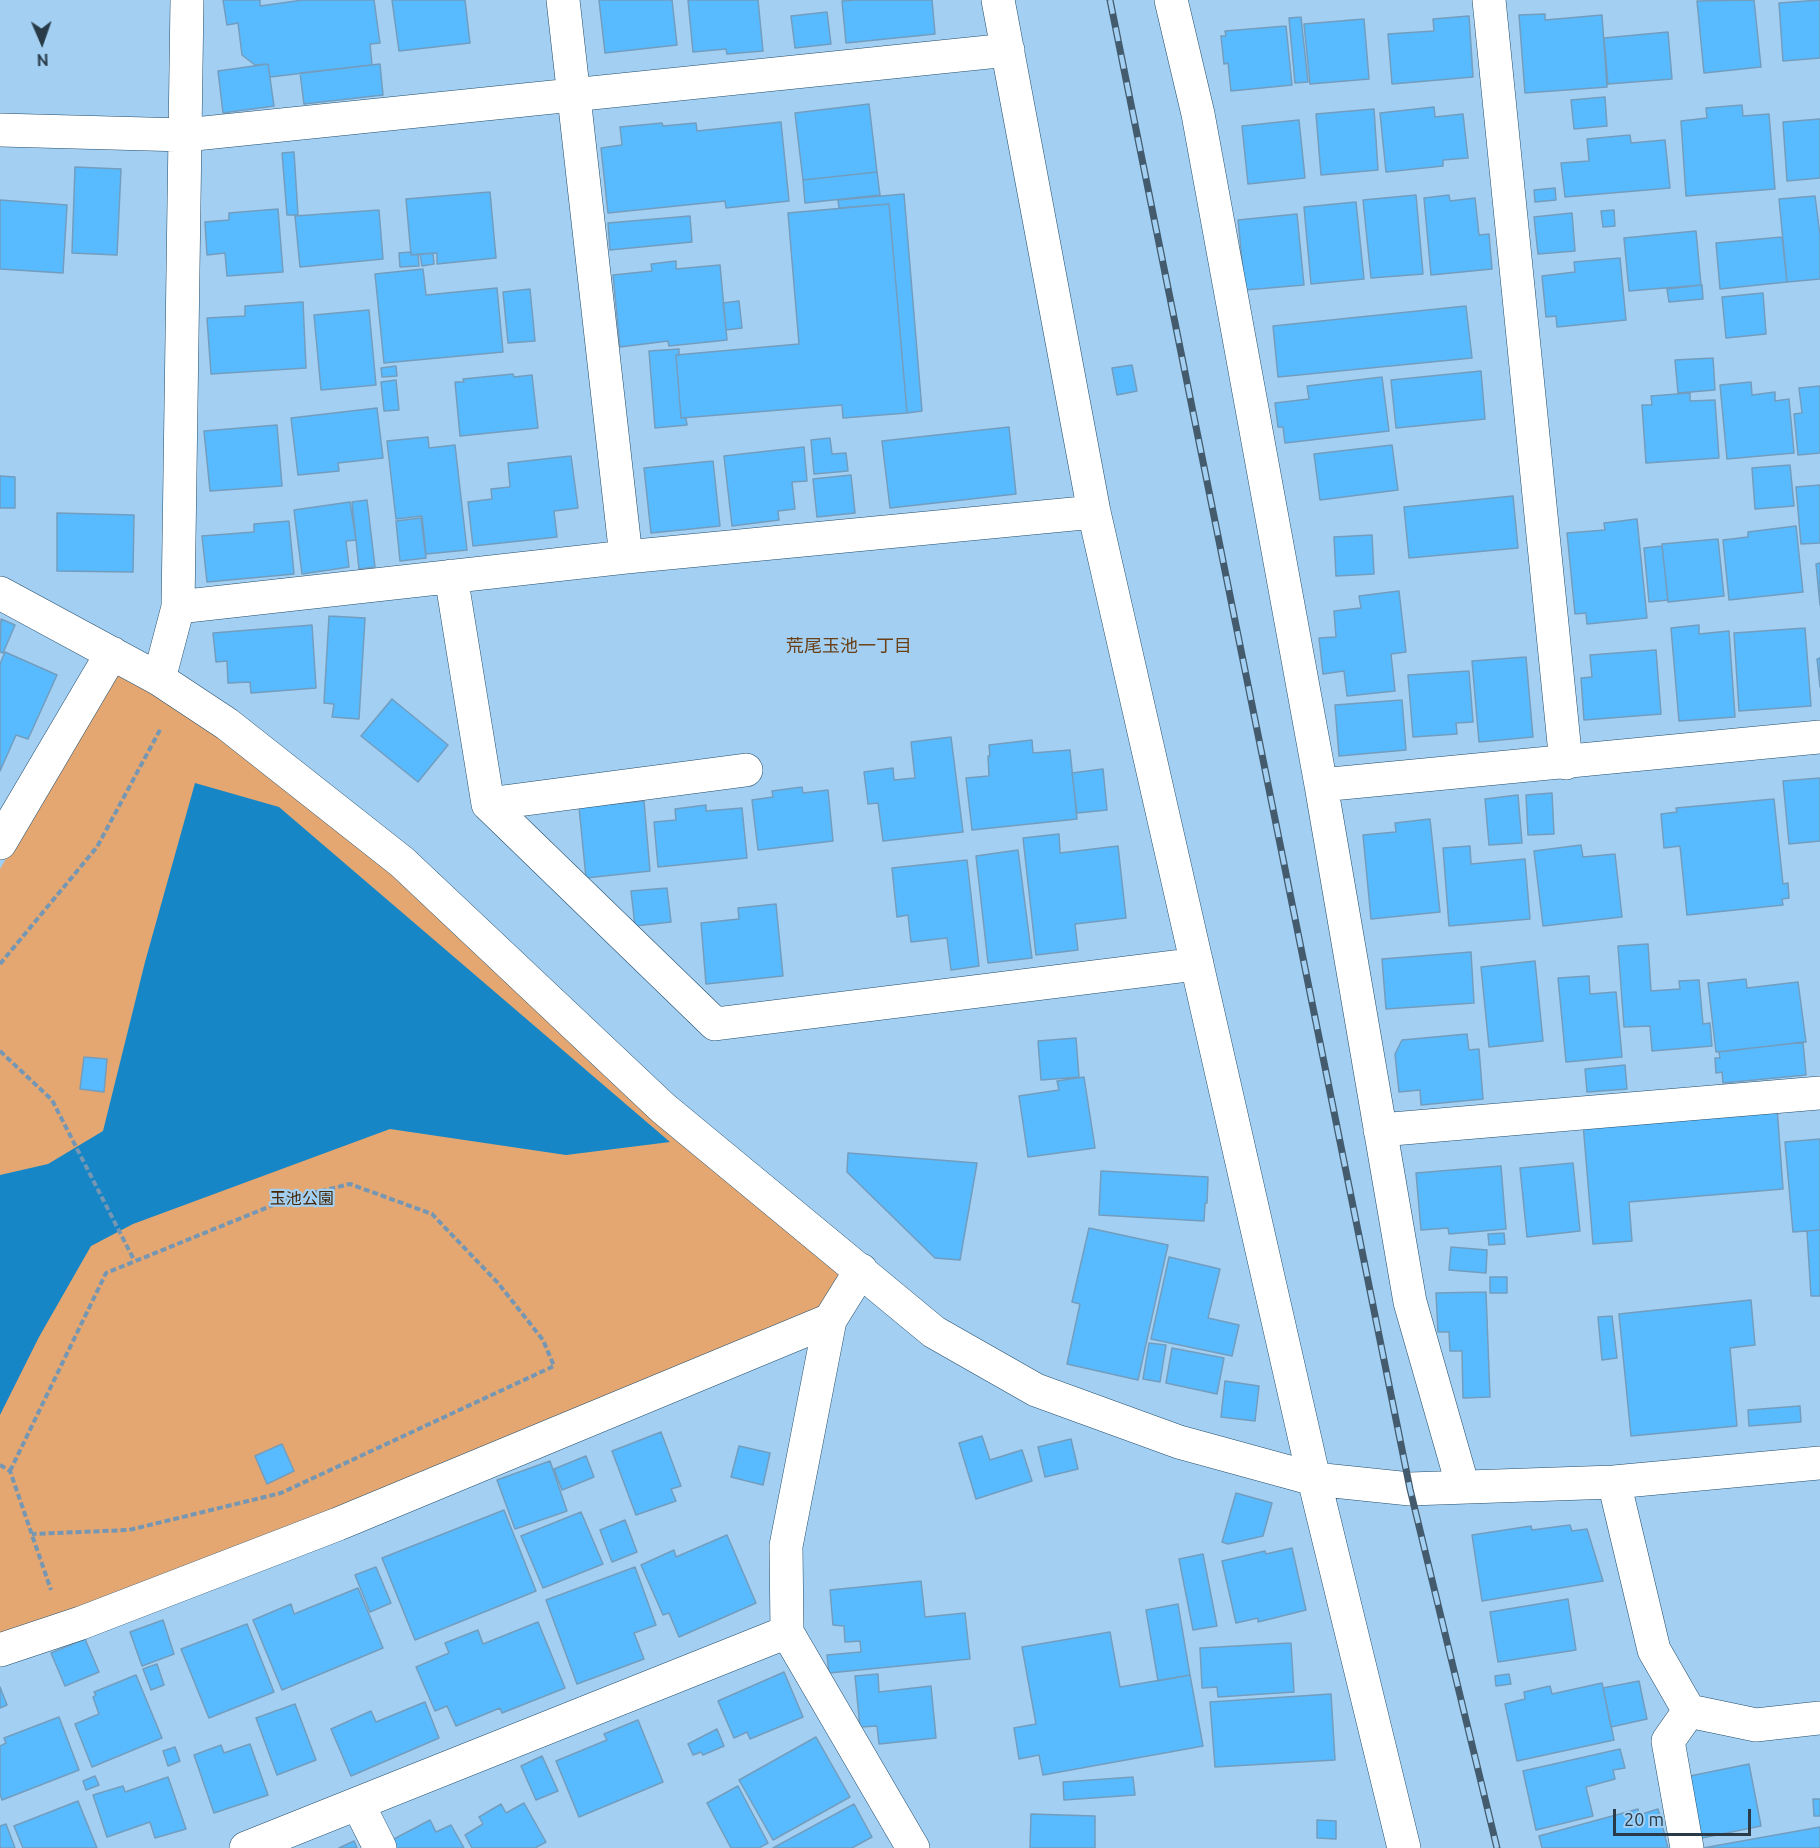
<!DOCTYPE html>
<html>
<head>
<meta charset="utf-8">
<style>
  body { margin:0 }
  #map { position:relative; width:1820px; height:1848px; overflow:hidden; background:#a2cff2; font-family:Ubuntu,sans-serif }
  canvas { display:block }
  .north { position:absolute; left:12px; top:12px; width:60px; height:60px; -webkit-text-stroke:4px #a2cff2; paint-order:stroke; rotate:178deg; font-size:16px; font-weight:700; line-height:24px; text-align:center; color:#293b49 }
  .north::after { content:''; display:block; margin:auto; width:21px; height:27px; background:#293b49; clip-path:polygon(50% 0,100% 100%,50% 72%,0 100%) }
  .scale { position:absolute; left:1613px; top:1809px; width:138px; height:27px; box-sizing:border-box; border:3px solid #293b49; border-top:0; padding-left:8px; font-size:18px; line-height:21px; white-space:nowrap; color:#293b49; -webkit-text-stroke:4px #a2cff2; paint-order:stroke }
</style>
</head>
<body>
<div id="map">
<canvas width="1820" height="1848"></canvas>
<div class="north">N</div>
<div class="scale">20 m</div>
</div>
<script>
const context = document.querySelector('canvas').getContext('2d');
context.lineJoin = 'round';
function fillPath(path, color) { context.fillStyle = color; context.fill(path, 'evenodd'); }
const shape = rows => new Path2D(rows.map(r => 'M' + r).join(''));
function trace(path, color, width, dash) { context.strokeStyle = color; context.lineWidth = width; context.lineCap = dash ? 'butt' : 'round'; context.setLineDash(dash || []); context.stroke(path); }
function drawText(font, color, halo, rows, align = 'center') {
  context.font = font + ' Ubuntu,"Noto Sans JP",sans-serif'; context.lineWidth = 4.5; context.setLineDash([]); context.textBaseline = 'middle'; context.strokeStyle = halo; context.fillStyle = color; for (const [text, x, y, turn = 0] of rows) {
    context.save(); context.translate(x, y); context.rotate((+turn || 0) * Math.PI / 180); context.textAlign = isNaN(turn) ? turn : align; if (halo) context.strokeText(text, 0, 0); context.fillText(text, 0, 0); context.restore();
  }
}
fillPath(shape([
  [117,669,198,721,394,873,844,1277,823,1311,357,1503,0,1640,0,869]
]), '#e4a771');
fillPath(shape([
  [195,783,279,807,670,1142,566,1155,390,1129,133,1224,91,1246,39,1337,0,1415,0,1175,48,1164,103,1131,145,962]
]), '#1686c6');
const building = shape([
  [223,0,260,0,260,6,303,0,374,0,380,43,370,44,372,65,270,77,268,64,255,65,242,55,238,23,227,25,223,0],
  [392,0,465,0,470,43,399,51,392,0],
  [599,0,672,0,677,45,605,53,599,0],
  [688,0,758,0,763,51,727,54,726,49,693,52,688,0],
  [856,0,932,0,935,34,846,43,842,1,856,0],
  [1754,0,1761,67,1704,73,1697,1,1754,0],
  [1820,0,1820,58,1783,61,1779,3,1820,0],
  [827,12,831,44,795,48,791,16,827,12],
  [1545,14,1545,20,1602,15,1607,87,1525,93,1519,15,1545,14],
  [1469,16,1473,77,1392,84,1388,34,1434,31,1433,19,1469,16],
  [1301,17,1308,82,1295,83,1289,18,1301,17],
  [1364,19,1369,79,1310,84,1304,24,1364,19],
  [1286,26,1292,85,1231,91,1228,63,1224,64,1221,36,1226,36,1225,31,1286,26],
  [1668,32,1672,79,1608,84,1604,38,1668,32],
  [268,64,274,106,223,113,218,71,268,64],
  [380,64,383,95,304,104,300,73,380,64],
  [1605,97,1607,126,1574,129,1571,100,1605,97],
  [869,104,877,172,803,180,795,113,869,104],
  [1742,105,1743,116,1769,114,1775,189,1686,196,1681,121,1707,118,1706,108,1742,105],
  [1434,107,1435,117,1463,114,1468,158,1443,160,1443,166,1386,172,1380,113,1434,107],
  [1374,109,1378,170,1321,175,1316,114,1374,109],
  [1820,119,1820,178,1787,181,1783,122,1820,119],
  [1299,120,1305,178,1248,184,1242,126,1299,120],
  [781,122,789,201,726,208,725,201,608,213,601,148,622,145,620,127,662,123,663,126,696,123,697,131,781,122],
  [1630,135,1631,143,1665,140,1670,188,1565,197,1561,163,1589,161,1587,139,1630,135],
  [294,152,298,215,287,215,282,153,294,152],
  [75,167,121,169,117,255,72,253,75,167],
  [877,172,880,195,805,203,803,180,877,172],
  [1555,188,1556,200,1535,202,1534,190,1555,188],
  [490,192,496,258,437,264,437,253,411,255,406,199,490,192],
  [904,194,922,411,907,413,889,204,839,208,838,200,904,194],
  [1416,195,1423,274,1371,278,1363,200,1416,195],
  [1449,195,1450,201,1475,198,1479,235,1489,234,1492,269,1431,275,1424,198,1449,195],
  [1815,196,1820,235,1820,279,1787,282,1779,199,1815,196],
  [0,200,67,205,63,273,0,269,0,200],
  [1356,202,1364,279,1311,284,1304,207,1356,202],
  [889,204,907,413,843,418,842,405,681,418,676,355,799,344,788,213,889,204],
  [278,209,283,272,227,276,225,253,207,255,205,222,229,220,229,213,278,209],
  [379,210,383,259,300,267,295,216,379,210],
  [1614,210,1615,226,1603,227,1601,211,1614,210],
  [1572,213,1575,251,1538,254,1534,217,1572,213],
  [1297,214,1304,285,1245,290,1238,220,1297,214],
  [690,216,692,242,610,250,608,223,690,216],
  [1696,231,1701,285,1629,291,1624,238,1696,231],
  [1782,237,1787,282,1720,289,1716,243,1782,237],
  [411,252,411,255,418,254,419,266,400,267,399,253,411,252],
  [433,253,434,264,422,266,420,254,433,253],
  [1620,258,1626,320,1557,327,1556,316,1546,317,1542,276,1575,272,1574,262,1620,258],
  [676,261,676,269,720,265,727,340,669,346,668,341,620,347,613,275,652,271,651,264,676,261],
  [423,269,426,295,497,288,503,352,384,363,375,274,423,269],
  [1702,285,1703,299,1669,302,1667,289,1702,285],
  [530,289,535,341,508,343,503,292,530,289],
  [1763,293,1766,334,1726,338,1722,297,1763,293],
  [739,301,742,328,726,330,723,303,739,301],
  [303,302,306,368,211,374,207,318,245,316,245,306,303,302],
  [1466,306,1472,358,1278,377,1273,326,1466,306],
  [369,310,376,385,321,390,314,315,369,310],
  [679,349,679,355,676,355,681,418,686,418,687,425,655,428,649,351,679,349],
  [1713,358,1715,390,1678,393,1675,360,1713,358],
  [1132,365,1137,391,1117,395,1112,368,1132,365],
  [396,366,397,376,382,377,381,368,396,366],
  [1481,371,1485,419,1396,428,1391,380,1481,371],
  [513,374,514,377,532,375,538,428,460,436,455,382,464,382,463,379,513,374],
  [1382,377,1389,431,1285,443,1283,427,1278,427,1275,403,1309,399,1307,386,1382,377],
  [396,380,399,410,384,411,381,382,396,380],
  [1751,382,1752,395,1775,392,1775,401,1789,399,1794,453,1727,459,1720,385,1751,382],
  [1820,386,1820,453,1798,455,1794,414,1802,413,1799,388,1820,386],
  [1690,393,1690,401,1715,400,1719,458,1646,463,1642,405,1652,405,1651,396,1690,393],
  [377,408,383,458,338,463,339,471,298,475,291,418,377,408],
  [277,425,282,486,210,491,204,431,277,425],
  [1009,427,1016,494,890,508,882,441,1009,427],
  [428,437,429,448,455,445,467,550,426,554,422,516,396,519,387,441,428,437],
  [830,438,832,454,846,453,848,471,814,474,811,440,830,438],
  [1392,445,1398,490,1320,500,1314,454,1392,445],
  [804,447,807,481,792,482,795,509,778,511,779,520,732,526,724,456,804,447],
  [571,456,578,508,554,511,557,537,473,546,468,502,492,499,491,489,510,487,508,463,571,456],
  [713,461,720,526,651,533,644,468,713,461],
  [1790,465,1794,506,1755,509,1752,468,1790,465],
  [851,475,855,513,817,517,813,479,851,475],
  [0,476,15,477,15,508,0,508,0,476],
  [1820,485,1820,543,1801,544,1796,487,1820,485],
  [1513,496,1518,548,1409,558,1404,507,1513,496],
  [367,500,375,567,359,569,352,502,367,500],
  [350,502,356,540,346,541,349,567,302,574,294,510,350,502],
  [57,513,134,515,133,572,57,571,57,513],
  [421,518,426,558,400,561,396,521,421,518],
  [1637,519,1647,618,1587,624,1586,613,1575,614,1567,533,1605,530,1604,523,1637,519],
  [289,521,294,574,207,582,202,536,254,532,254,524,289,521],
  [1796,526,1803,592,1729,600,1723,540,1748,537,1748,532,1796,526],
  [1372,535,1374,574,1336,576,1334,537,1372,535],
  [1718,539,1724,596,1668,602,1662,544,1718,539],
  [1662,546,1668,600,1649,602,1644,548,1662,546],
  [1820,563,1820,605,1816,564,1820,563],
  [1399,591,1406,652,1391,654,1395,691,1347,696,1344,671,1323,674,1319,638,1336,637,1334,611,1361,608,1359,596,1399,591],
  [329,616,365,618,359,719,332,717,334,704,324,703,329,616],
  [1,619,15,625,3,653,0,652,1,619],
  [312,625,316,688,251,693,250,682,228,683,227,661,216,662,213,633,312,625],
  [1699,625,1699,634,1729,631,1735,717,1679,721,1671,628,1699,625],
  [1805,628,1811,706,1739,711,1734,633,1805,628],
  [1656,650,1661,714,1584,720,1581,678,1592,677,1590,655,1656,650],
  [5,652,57,675,28,739,16,735,0,771,0,664,5,652],
  [1526,657,1533,737,1479,742,1472,661,1526,657],
  [1820,658,1820,687,1817,659,1820,658],
  [1469,671,1473,722,1456,723,1457,734,1413,737,1408,675,1469,671],
  [392,699,448,745,418,782,361,736,392,699],
  [1402,700,1406,750,1339,756,1335,705,1402,700],
  [951,737,963,832,883,841,878,803,868,804,864,772,893,768,894,780,915,778,911,742,951,737],
  [1032,740,1033,753,1070,750,1077,819,972,830,966,778,989,776,988,756,990,756,989,745,1032,740],
  [1103,769,1107,810,1077,813,1072,773,1103,769],
  [1820,778,1820,841,1789,844,1783,781,1820,778],
  [802,787,803,793,828,790,833,841,758,850,752,800,773,797,772,791,802,787],
  [1552,793,1554,834,1528,835,1526,795,1552,793],
  [1518,795,1522,843,1489,845,1485,799,1518,795],
  [1774,799,1783,884,1788,883,1789,898,1782,899,1783,905,1687,915,1680,846,1664,848,1661,814,1677,812,1676,808,1774,799],
  [644,801,650,871,586,878,579,807,644,801],
  [706,805,706,811,742,808,747,858,658,867,654,822,676,820,675,809,706,805],
  [1430,819,1440,912,1371,919,1363,835,1396,832,1395,823,1430,819],
  [1059,834,1060,853,1118,846,1126,918,1075,924,1078,950,1036,955,1023,838,1059,834],
  [1581,845,1583,857,1615,854,1622,917,1543,926,1534,851,1581,845],
  [1470,846,1471,864,1525,859,1530,919,1449,926,1443,848,1470,846],
  [1018,850,1032,958,988,963,976,856,1018,850],
  [967,860,979,966,951,970,947,938,911,942,908,915,897,917,892,868,967,860],
  [667,888,671,922,635,926,631,891,667,888],
  [776,904,783,976,706,984,701,923,739,919,738,908,776,904],
  [1648,944,1651,991,1680,989,1679,981,1699,980,1703,1024,1710,1023,1712,1046,1652,1051,1650,1026,1624,1027,1618,946,1648,944],
  [1471,952,1474,1003,1386,1009,1382,959,1471,952],
  [1535,961,1543,1041,1489,1047,1481,967,1535,961],
  [1589,976,1590,994,1616,992,1622,1057,1566,1062,1558,978,1589,976],
  [1746,979,1747,988,1798,982,1806,1042,1716,1052,1708,983,1746,979],
  [1467,1034,1469,1050,1479,1049,1483,1099,1421,1105,1420,1090,1399,1092,1395,1054,1402,1040,1467,1034],
  [1076,1038,1079,1077,1041,1080,1038,1041,1076,1038],
  [1803,1042,1806,1075,1723,1083,1722,1072,1716,1073,1715,1058,1720,1058,1719,1052,1803,1042],
  [84,1057,107,1059,104,1092,80,1089,84,1057],
  [1625,1065,1627,1089,1587,1092,1585,1069,1625,1065],
  [1084,1077,1095,1148,1028,1157,1019,1096,1059,1090,1057,1081,1084,1077],
  [1777,1107,1783,1189,1629,1202,1632,1241,1593,1244,1583,1123,1777,1107],
  [1820,1139,1820,1230,1793,1232,1785,1142,1820,1139],
  [848,1153,977,1163,960,1260,935,1258,847,1172,848,1153],
  [1573,1163,1580,1231,1527,1237,1520,1168,1573,1163],
  [1501,1166,1506,1229,1449,1234,1448,1228,1421,1230,1416,1173,1501,1166],
  [1101,1171,1208,1177,1207,1203,1205,1203,1204,1221,1099,1215,1101,1171],
  [1089,1228,1168,1245,1138,1380,1067,1364,1080,1304,1072,1302,1089,1228],
  [1820,1230,1820,1296,1811,1296,1807,1231,1820,1230],
  [1504,1233,1505,1244,1489,1245,1488,1234,1504,1233],
  [1451,1247,1487,1250,1486,1273,1449,1270,1451,1247],
  [1169,1257,1220,1269,1208,1318,1239,1325,1232,1356,1151,1339,1169,1257],
  [1490,1277,1507,1277,1507,1293,1490,1293,1490,1277],
  [1486,1292,1490,1397,1463,1398,1462,1351,1450,1351,1449,1332,1438,1332,1436,1293,1486,1292],
  [1751,1300,1755,1345,1730,1348,1737,1426,1631,1436,1619,1314,1751,1300],
  [1612,1316,1617,1358,1602,1360,1598,1317,1612,1316],
  [1149,1343,1166,1345,1160,1382,1143,1379,1149,1343],
  [1172,1348,1224,1358,1217,1394,1166,1383,1172,1348],
  [1225,1381,1259,1386,1255,1421,1221,1417,1225,1381],
  [1800,1406,1801,1422,1749,1426,1748,1410,1800,1406],
  [661,1432,681,1486,671,1489,676,1501,636,1515,612,1451,661,1432],
  [982,1436,990,1460,1022,1450,1032,1481,976,1499,959,1443,982,1436],
  [1071,1439,1078,1469,1045,1477,1038,1447,1071,1439],
  [282,1444,294,1471,267,1484,255,1456,282,1444],
  [739,1446,770,1453,763,1485,731,1477,739,1446],
  [586,1456,594,1477,562,1490,554,1469,586,1456],
  [550,1461,567,1511,515,1529,497,1480,550,1461],
  [1236,1493,1272,1503,1263,1536,1228,1544,1222,1542,1236,1493],
  [504,1510,536,1591,415,1640,382,1558,504,1510],
  [581,1512,603,1564,543,1588,521,1536,581,1512],
  [625,1520,637,1552,612,1562,600,1530,625,1520],
  [1570,1525,1572,1531,1587,1529,1603,1581,1482,1601,1472,1535,1531,1526,1532,1530,1570,1525],
  [727,1535,756,1603,679,1637,669,1613,663,1615,641,1565,674,1550,676,1557,727,1535],
  [1292,1548,1306,1610,1258,1622,1258,1618,1236,1623,1222,1561,1265,1551,1266,1554,1292,1548],
  [1203,1554,1217,1626,1193,1630,1179,1559,1203,1554],
  [376,1567,391,1603,370,1612,355,1575,376,1567],
  [635,1567,656,1625,634,1633,644,1659,577,1684,546,1600,635,1567],
  [921,1581,925,1617,965,1613,970,1659,829,1673,827,1655,861,1652,860,1641,845,1642,844,1626,833,1625,830,1590,921,1581],
  [358,1588,383,1648,282,1690,253,1620,291,1604,294,1614,358,1588],
  [1568,1599,1576,1650,1498,1662,1490,1612,1568,1599],
  [1178,1604,1190,1675,1158,1681,1146,1610,1178,1604],
  [163,1620,174,1654,142,1666,130,1632,163,1620],
  [538,1622,565,1688,502,1713,500,1708,456,1726,447,1706,435,1711,416,1667,449,1653,445,1643,478,1630,483,1644,538,1622],
  [247,1624,274,1692,209,1718,181,1649,247,1624],
  [1110,1632,1120,1687,1190,1675,1203,1746,1043,1775,1039,1755,1019,1759,1014,1728,1036,1724,1022,1647,1110,1632],
  [85,1639,99,1672,65,1686,51,1653,85,1639],
  [1291,1643,1294,1692,1218,1697,1217,1687,1202,1688,1200,1648,1291,1643],
  [157,1664,164,1685,151,1690,143,1669,157,1664],
  [784,1672,803,1717,750,1739,747,1732,734,1738,718,1701,784,1672],
  [878,1674,879,1692,931,1686,936,1738,879,1744,877,1726,860,1727,855,1676,878,1674],
  [1509,1674,1511,1684,1496,1686,1495,1676,1509,1674],
  [136,1675,162,1738,92,1767,75,1724,99,1714,93,1697,96,1695,94,1692,136,1675],
  [1639,1681,1647,1719,1611,1727,1603,1688,1639,1681],
  [1602,1683,1614,1740,1517,1761,1505,1704,1525,1699,1524,1692,1550,1686,1552,1694,1602,1683],
  [0,1687,7,1705,0,1708,0,1687],
  [1331,1694,1335,1760,1215,1767,1210,1702,1331,1694],
  [425,1702,439,1738,351,1776,331,1729,371,1711,376,1722,425,1702],
  [295,1704,316,1760,277,1775,256,1718,295,1704],
  [59,1717,79,1770,2,1800,0,1794,0,1746,6,1743,4,1738,59,1717],
  [638,1720,663,1782,579,1817,556,1761,607,1740,604,1734,638,1720],
  [717,1729,724,1746,703,1755,701,1752,693,1755,688,1744,717,1729],
  [816,1737,850,1797,773,1840,739,1780,816,1737],
  [250,1744,268,1795,214,1813,194,1755,221,1745,224,1753,250,1744],
  [175,1747,180,1761,168,1766,163,1751,175,1747],
  [1620,1749,1625,1768,1613,1770,1615,1779,1586,1787,1593,1816,1536,1830,1523,1771,1620,1749],
  [542,1756,558,1791,536,1800,521,1766,542,1756],
  [1749,1764,1761,1826,1697,1839,1685,1777,1749,1764],
  [95,1776,99,1785,86,1790,83,1781,95,1776],
  [168,1777,186,1829,155,1838,150,1822,107,1837,93,1795,123,1786,125,1792,168,1777],
  [1133,1777,1135,1795,1064,1800,1063,1782,1133,1777],
  [738,1786,768,1843,759,1848,731,1848,707,1803,738,1786],
  [1813,1799,1820,1799,1820,1816,1814,1816,1813,1799],
  [78,1801,97,1848,23,1848,14,1826,78,1801],
  [524,1803,546,1842,535,1848,472,1848,465,1835,483,1824,479,1817,501,1804,506,1813,524,1803],
  [854,1804,872,1837,852,1848,773,1848,854,1804],
  [1638,1809,1639,1815,1658,1809,1668,1848,1542,1848,1539,1836,1638,1809],
  [1031,1814,1095,1816,1095,1848,1030,1848,1031,1814],
  [430,1820,436,1832,451,1825,464,1848,396,1848,392,1840,430,1820],
  [1317,1820,1336,1821,1336,1839,1317,1838,1317,1820],
  [6,1824,15,1848,0,1848,0,1826,6,1824],
  [1820,1827,1820,1848,1703,1848,1820,1827],
  [354,1841,357,1848,339,1848,354,1841]
]);
fillPath(building, '#59bbff');
trace(building, '#729dbe', 1.5);
const minor = shape([
  [998,0,1094,512,1314,1479,1404,1848],
  [1171,0,1198,114,1321,785,1820,737],
  [1489,0,1566,763],
  [0,130,185,135,1008,50],
  [626,557,1094,512],
  [451,576,488,804,715,1024,1197,964],
  [0,593,159,679,227,724,402,862,663,1108,934,1332,1036,1390,1179,1442,1314,1479,1410,1489,1614,1482,1820,1463],
  [178,607,626,557,563,0],
  [159,679,178,607,187,0],
  [1321,785,1410,1302,1463,1487],
  [488,804,746,770],
  [0,843,112,653],
  [1380,1130,1820,1093],
  [861,1270,830,1320,786,1546,787,1632,913,1848],
  [1614,1482,1654,1650,1689,1711,1756,1725,1820,1718],
  [0,1650,81,1623,338,1524,830,1320],
  [358,1804,380,1848],
  [246,1848,787,1632],
  [1687,1848,1668,1741,1689,1711]
]);
trace(minor, '#234d6b', 34);
trace(shape([
  [0,964,97,847,161,728],
  [0,1051,52,1100,134,1260],
  [0,1465,10,1471,51,1590],
  [10,1471,106,1273,288,1199,350,1184,432,1214,498,1283,543,1340,554,1366,281,1493,129,1530,32,1534]
]), '#7597b3', 4, [6, 3]);
trace(minor, '#fff', 33);
const rail = shape([
  [1110,0,1410,1489,1497,1848]
]);
trace(rail, '#435b6d', 7);
trace(rail, '#a2cff2', 4.5, [14]);
drawText('16px', '#462604', '#a2cff2', [
  ["玉池公園",302,1199]
]);
drawText('18px', '#6a4017', '#a2cff2', [
  ["荒尾玉池一丁目",849,646]
]);
</script>
</body>
</html>
